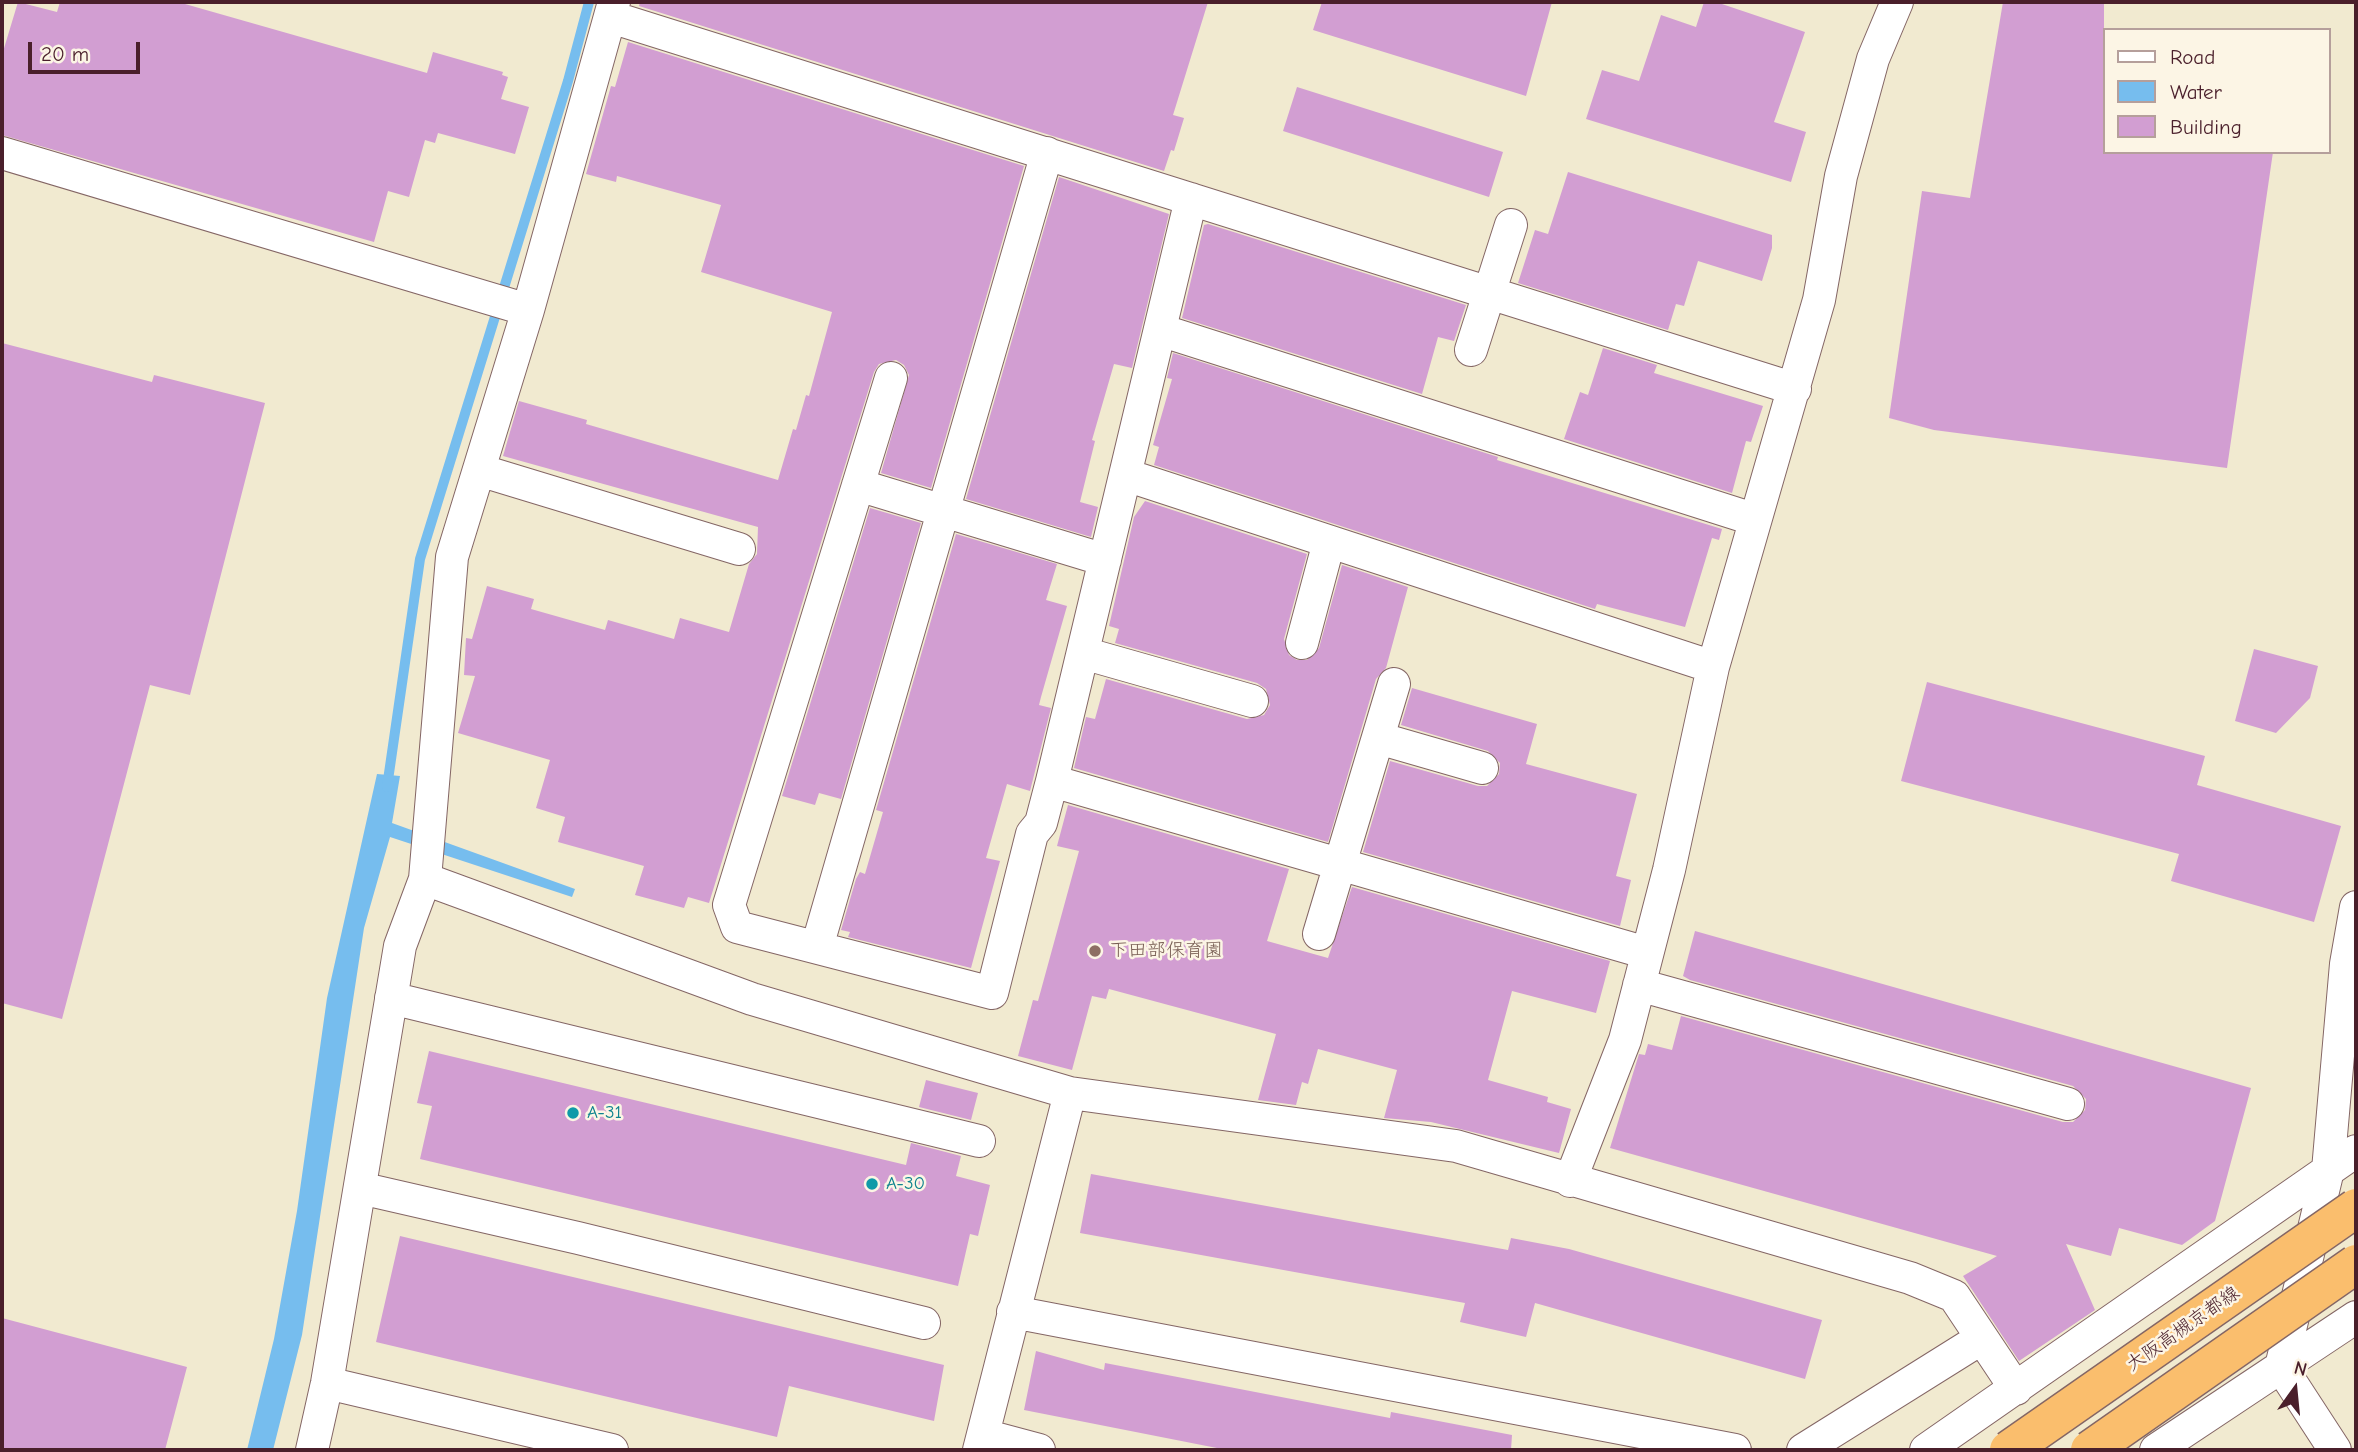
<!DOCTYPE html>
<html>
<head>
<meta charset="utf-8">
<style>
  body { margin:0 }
  #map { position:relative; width:2358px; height:1452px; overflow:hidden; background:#f1ead0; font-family:"Comic Neue",sans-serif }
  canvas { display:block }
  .frame { position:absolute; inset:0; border:4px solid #4a1f2b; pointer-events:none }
  .legend { position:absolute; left:2103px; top:28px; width:228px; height:126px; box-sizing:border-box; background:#fcf5e5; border:2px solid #b59f9b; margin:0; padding:9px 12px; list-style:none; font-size:21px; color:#4a1f2b }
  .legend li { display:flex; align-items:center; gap:14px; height:35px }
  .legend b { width:35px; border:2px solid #b59f9b }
  .north { position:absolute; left:2260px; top:1354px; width:70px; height:70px; -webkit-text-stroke:5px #fcf5e5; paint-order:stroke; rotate:15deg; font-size:19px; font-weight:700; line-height:28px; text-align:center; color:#4a1f2b }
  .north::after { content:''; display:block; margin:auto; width:24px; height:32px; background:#4a1f2b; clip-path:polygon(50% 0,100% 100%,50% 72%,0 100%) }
  .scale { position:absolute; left:28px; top:42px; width:112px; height:32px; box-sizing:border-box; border:4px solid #4a1f2b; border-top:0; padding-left:9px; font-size:21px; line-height:24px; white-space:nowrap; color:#4a1f2b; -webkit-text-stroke:5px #fcf5e5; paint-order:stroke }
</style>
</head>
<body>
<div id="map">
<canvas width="2358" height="1452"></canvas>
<div class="frame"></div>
<ul class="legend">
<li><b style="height:9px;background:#fff"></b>Road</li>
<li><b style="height:19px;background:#76bdee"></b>Water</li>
<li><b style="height:19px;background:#d29ed2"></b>Building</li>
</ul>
<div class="north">N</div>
<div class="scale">20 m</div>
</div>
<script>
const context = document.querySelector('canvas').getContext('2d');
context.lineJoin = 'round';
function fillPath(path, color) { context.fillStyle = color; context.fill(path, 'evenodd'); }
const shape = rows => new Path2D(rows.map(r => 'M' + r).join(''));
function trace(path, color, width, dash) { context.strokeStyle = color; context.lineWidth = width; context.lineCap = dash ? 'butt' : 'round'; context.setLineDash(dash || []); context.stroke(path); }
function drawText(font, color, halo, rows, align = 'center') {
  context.font = font + ' "Comic Neue","Klee One",sans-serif'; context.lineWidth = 5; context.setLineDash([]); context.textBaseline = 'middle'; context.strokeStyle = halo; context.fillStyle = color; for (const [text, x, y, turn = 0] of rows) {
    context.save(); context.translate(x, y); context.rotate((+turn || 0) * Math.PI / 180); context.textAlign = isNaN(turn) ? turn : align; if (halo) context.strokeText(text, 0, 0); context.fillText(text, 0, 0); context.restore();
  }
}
fillPath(shape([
  [377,774,400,776,392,823,575,889,572,897,390,837,364,928,302,1335,273,1450,247,1450,274,1339,297,1211,327,998]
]), '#76bdee');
trace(shape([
  [387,787,420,559,568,81,589,2]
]), '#76bdee', 10);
fillPath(shape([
  [18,2,57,12,60,2,178,2,427,73,433,52,503,72,502,75,508,77,501,99,529,107,515,154,438,133,435,143,425,140,409,197,388,191,374,242,2,135,2,55],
  [640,2,1208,2,1173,115,1184,118,1174,151,1171,150,1164,171,639,6],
  [1322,2,1552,2,1526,96,1313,30],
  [1704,2,1716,2,1805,32,1774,122,1806,132,1791,182,1586,119,1602,70,1639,81,1661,15,1696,27],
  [2003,2,2104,2,2104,152,2273,152,2227,468,1934,430,1889,418,1922,191,1970,198],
  [628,42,1024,166,931,488,881,473,909,375,904,365,896,360,879,364,874,372,709,903,688,897,684,908,635,895,644,866,558,842,565,817,536,808,550,760,458,733,475,676,464,675,466,638,472,639,487,586,534,599,531,609,605,630,608,620,674,639,680,618,729,632,749,564,757,554,758,527,503,456,519,401,587,420,586,424,778,480,793,429,796,430,806,395,809,396,832,312,701,272,721,205,617,176,616,182,586,174,611,86,615,87],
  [1297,87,1503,152,1489,197,1283,131],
  [1568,172,1772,235,1772,248,1762,281,1698,261,1684,306,1676,304,1668,330,1518,283,1535,230,1548,234],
  [1059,177,1169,214,1132,368,1114,364,1092,440,1095,441,1080,502,1098,507,1091,537,966,499],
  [1208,224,1466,305,1454,341,1438,337,1422,394,1182,318,1204,225],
  [2,343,152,382,154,375,265,403,190,695,150,685,62,1019,2,1003],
  [1603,348,1657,365,1654,373,1763,406,1751,442,1746,441,1732,493,1564,439,1580,392,1588,395],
  [1173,353,1498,457,1497,460,1722,529,1719,540,1712,538,1685,627,1597,604,1595,609,1154,465,1159,447,1153,445,1172,379,1167,378],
  [1145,501,1307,554,1284,639,1289,655,1297,660,1307,660,1319,648,1342,565,1408,587,1386,668,1376,679,1328,842,1074,768,1086,717,1095,719,1106,679,1247,719,1264,715,1270,705,1266,689,1257,683,1115,643,1119,629,1109,626,1134,517],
  [870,508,921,523,841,799,819,793,815,805,782,796],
  [956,534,1057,564,1046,600,1067,606,1041,697,1039,705,1051,708,1030,791,1007,784,986,858,1000,861,971,968,848,937,850,932,841,930,856,879,860,872,865,874,883,812,876,810],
  [2254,649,2318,666,2310,698,2276,733,2235,721],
  [1927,682,2205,756,2197,785,2341,826,2314,922,2171,881,2179,854,1901,781],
  [1412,688,1537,724,1526,764,1637,794,1616,876,1631,880,1620,926,1363,852,1390,761,1478,786,1487,786,1499,774,1500,763,1488,751,1401,725],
  [1068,805,1289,869,1267,941,1328,958,1352,887,1610,961,1596,1013,1512,991,1488,1080,1548,1097,1547,1102,1571,1109,1559,1153,1431,1122,1384,1118,1397,1070,1318,1049,1308,1084,1302,1082,1296,1105,1258,1100,1276,1034,1109,989,1106,999,1092,996,1072,1070,1018,1056,1033,1000,1038,1001,1079,851,1057,846],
  [1695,931,2251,1088,2215,1221,2182,1245,2119,1228,2111,1256,2066,1244,2095,1310,2019,1361,1963,1276,1997,1256,1610,1148,1639,1054,1645,1055,1648,1044,1672,1050,1681,1016,2063,1122,2073,1122,2085,1110,2086,1099,2073,1086,1690,980,1683,976],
  [429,1051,906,1165,911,1143,961,1156,956,1176,990,1185,978,1236,970,1234,958,1286,420,1159,432,1106,417,1103],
  [926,1080,978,1093,971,1120,919,1107],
  [1091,1174,1508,1250,1511,1238,1569,1249,1822,1320,1805,1379,1535,1303,1526,1337,1460,1322,1465,1303,1080,1233],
  [400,1236,944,1365,934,1421,789,1386,777,1437,376,1342],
  [2,1318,187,1367,165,1450,2,1450],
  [1036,1351,1104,1370,1105,1363,1390,1418,1391,1412,1512,1435,1511,1450,1227,1450,1024,1410]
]), '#d29ed2');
const minor = shape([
  [611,17,1795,389],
  [2,153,528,310],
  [1160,330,1753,519],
  [1471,350,1511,225],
  [891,378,729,905,737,927,992,993,1032,834,1041,823,1052,781,1191,199],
  [479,470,739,549],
  [1126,475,1713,667],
  [858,485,1105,560],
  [1302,643,1329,542],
  [1083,653,1252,701],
  [1378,738,1482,768],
  [1052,781,1647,953],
  [425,879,752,999,1070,1093,1456,1146,1910,1278,1954,1296,2016,1389],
  [1319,934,1394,684],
  [817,947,1047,153],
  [1639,985,2068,1104],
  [391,998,979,1141],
  [1570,1181,1625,1040,1669,870,1713,667,1819,300,1841,176,1873,59,1897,2],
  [360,1188,578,1238,924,1323],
  [1013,1312,1735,1450],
  [327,1383,612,1450],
  [983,1435,1039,1450],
  [312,1450,327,1383,400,946,425,879,452,557,528,310,614,2],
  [979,1450,1070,1093],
  [1803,1450,1982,1338],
  [1926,1450,2356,1151],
  [2156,1450,2356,1317],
  [2335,1450,2281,1367,2328,1170,2346,964,2356,907]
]);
trace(minor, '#846665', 34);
trace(minor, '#fff', 32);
const primaryBridge = shape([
  [2009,1450,2356,1208],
  [2090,1450,2356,1264]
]);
trace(primaryBridge, '#846665', 41, []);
trace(primaryBridge, '#fabe6d', 38);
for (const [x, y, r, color] of [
  [1095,951,7,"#8d6e63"],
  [573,1113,7,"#0f9aa8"],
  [872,1184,7,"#0f9aa8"]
]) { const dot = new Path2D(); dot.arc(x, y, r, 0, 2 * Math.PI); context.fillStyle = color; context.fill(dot); trace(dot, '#fcf5e5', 2.5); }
drawText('19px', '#785e54', '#fcf5e5', [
  ["下田部保育園",1109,951]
], 'left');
drawText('19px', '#0d838f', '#fcf5e5', [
  ["A-31",587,1113],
  ["A-30",886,1184]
], 'left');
drawText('19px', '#4a1f2b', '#fcf5e5', [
  ["大阪高槻京都線",2183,1329,-35]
]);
</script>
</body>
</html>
